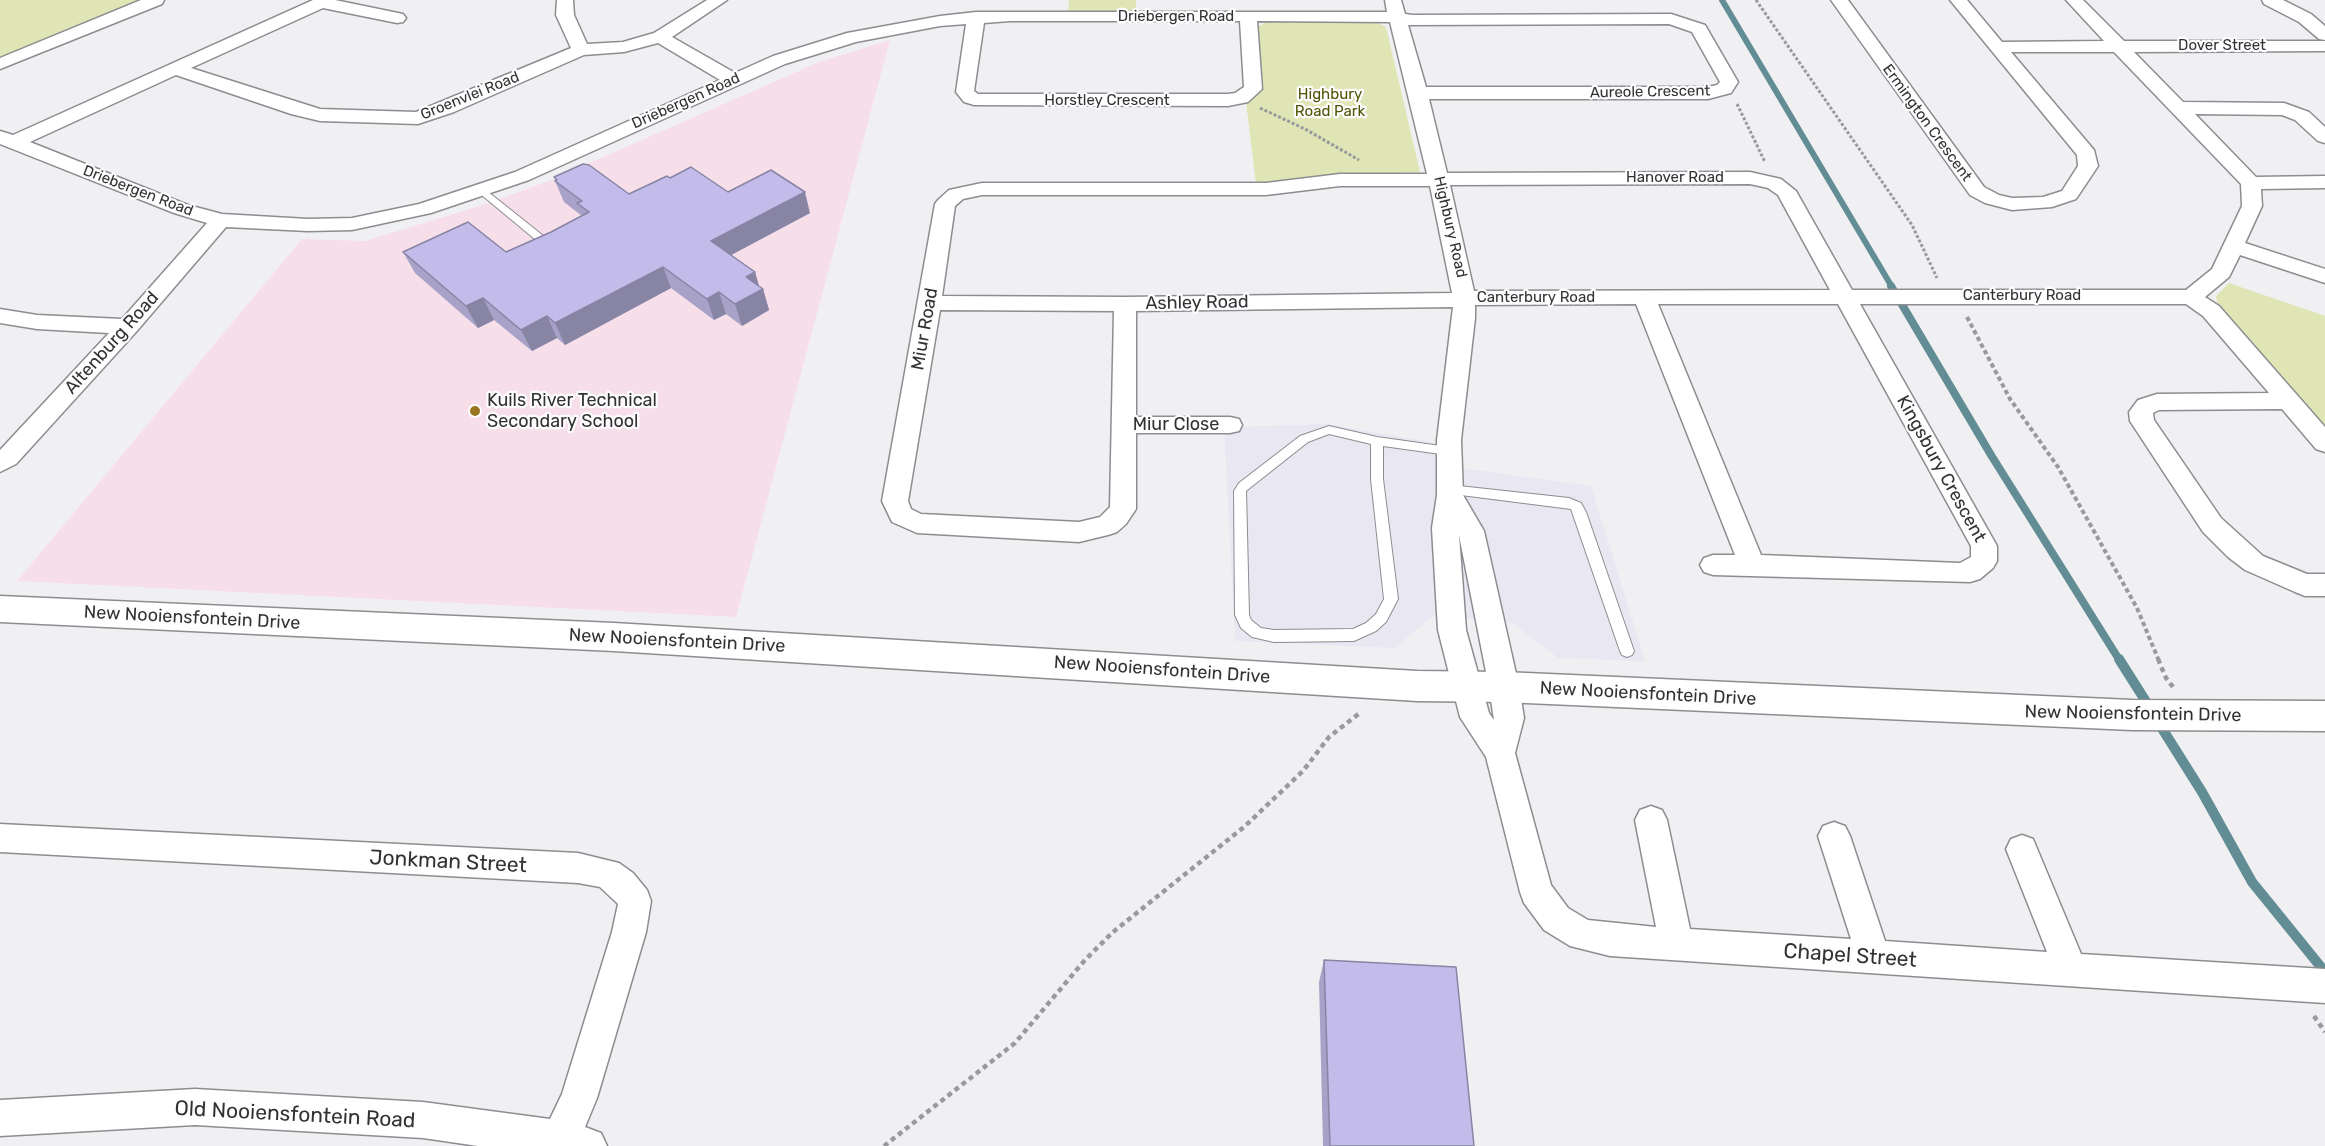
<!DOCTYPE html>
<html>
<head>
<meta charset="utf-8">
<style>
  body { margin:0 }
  canvas { display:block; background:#f0f0f3 }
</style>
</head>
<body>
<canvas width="2325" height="1146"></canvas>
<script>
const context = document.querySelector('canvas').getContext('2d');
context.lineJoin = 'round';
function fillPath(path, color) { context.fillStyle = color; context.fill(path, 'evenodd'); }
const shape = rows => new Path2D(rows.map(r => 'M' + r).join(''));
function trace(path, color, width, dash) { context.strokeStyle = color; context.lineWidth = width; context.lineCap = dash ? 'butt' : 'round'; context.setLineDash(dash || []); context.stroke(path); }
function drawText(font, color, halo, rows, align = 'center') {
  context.font = font + ' Rubik,sans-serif'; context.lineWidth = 4.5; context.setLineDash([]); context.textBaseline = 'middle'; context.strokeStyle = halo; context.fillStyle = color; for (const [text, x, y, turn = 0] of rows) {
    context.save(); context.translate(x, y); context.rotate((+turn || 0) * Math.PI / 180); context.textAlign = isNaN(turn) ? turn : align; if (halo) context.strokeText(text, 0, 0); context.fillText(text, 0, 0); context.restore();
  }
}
fillPath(shape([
  [1328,424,1446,445,1446,466,1591,486,1645,661,1558,658,1512,623,1434,615,1395,648,1235,641,1224,427]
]), '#e9e7f2');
fillPath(shape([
  [890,40,736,617,17,581,302,239,365,241,489,203,551,180,819,62]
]), '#f7dfea');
fillPath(shape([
  [0,0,148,0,0,60],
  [1069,0,1136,0,1136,13,1068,13],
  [1270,21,1374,21,1386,27,1420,172,1326,176,1256,184,1246,102,1258,93,1255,28],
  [2229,283,2325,316,2325,433,2218,305,2216,296]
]), '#dfe5b5');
trace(shape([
  [1722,0,1892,287]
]), '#628d94', 6);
trace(shape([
  [1891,286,1991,455,2120,661]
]), '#628d94', 8);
trace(shape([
  [2119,659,2150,708],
  [2158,722,2202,792,2252,882,2325,972]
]), '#628d94', 10);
const service = shape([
  [482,187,556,246,556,250,548,250,478,192,478,188,482,187],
  [1329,426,1377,437,1448,447,1454,451,1448,455,1383,446,1383,479,1398,599,1386,622,1376,631,1354,641,1274,642,1252,637,1241,628,1235,615,1234,491,1239,483,1300,436,1329,426],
  [1329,434,1371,444,1371,479,1384,599,1376,614,1366,623,1353,629,1274,630,1261,628,1251,620,1249,615,1246,491,1308,442,1329,434],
  [1450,485,1569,498,1581,503,1586,512,1634,651,1632,655,1627,657,1622,655,1620,651,1571,509,1445,493,1444,490,1450,485]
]);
const minor = shape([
  [141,0,164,0,162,4,0,69,0,58,141,0],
  [313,0,335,0,403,14,406,18,403,22,397,23,323,8,191,68,320,109,416,112,571,48,556,15,557,0,573,0,574,15,587,44,623,42,654,33,707,0,727,0,672,37,735,73,773,56,847,33,940,16,976,12,1387,12,1385,0,1401,0,1405,14,1413,15,1671,14,1705,25,1738,82,1731,93,1708,99,1429,99,1447,173,1750,172,1781,179,1796,191,1852,290,2186,290,2212,269,2242,206,2241,184,2114,52,2011,52,2094,150,2098,166,2076,199,2052,207,2012,210,1985,203,1970,195,1831,0,1848,0,1984,187,1999,195,2012,198,2043,197,2062,191,2078,166,2077,155,1950,0,1967,0,2002,42,2104,41,2066,0,2083,0,2124,41,2325,41,2325,51,2134,52,2183,102,2284,103,2309,112,2325,127,2325,143,2318,141,2295,120,2282,115,2195,114,2256,177,2325,176,2325,188,2261,189,2262,206,2245,243,2325,269,2325,283,2240,255,2229,277,2205,297,2219,306,2325,427,2325,452,2316,449,2282,409,2159,410,2153,413,2154,420,2221,518,2263,556,2307,574,2325,574,2325,596,2305,596,2295,592,2245,570,2228,557,2203,532,2130,421,2129,412,2138,400,2157,394,2269,393,2203,316,2186,304,1860,304,1997,546,1997,561,1993,568,1980,579,1970,582,1713,575,1704,572,1700,565,1704,558,1713,555,1735,555,1636,304,1475,305,1475,318,1461,440,1463,495,1484,531,1519,687,1524,718,1515,753,1551,885,1568,908,1588,920,1656,927,1635,820,1640,810,1651,806,1662,810,1667,820,1690,929,1851,939,1818,836,1823,826,1834,822,1845,826,1850,836,1885,941,2047,952,2006,849,2011,839,2022,835,2033,839,2081,954,2325,969,2325,1003,1610,956,1570,946,1544,930,1524,903,1520,892,1486,757,1460,717,1438,630,1432,528,1437,495,1437,440,1453,307,1136,311,1136,417,1230,417,1239,419,1242,425,1239,431,1230,433,1136,433,1136,509,1126,524,1117,532,1108,535,1079,542,917,533,892,522,882,501,935,204,938,200,949,190,982,183,1266,183,1340,174,1427,174,1390,22,1257,21,1262,89,1248,102,1228,106,974,105,964,102,956,92,966,24,940,26,856,42,785,64,529,180,431,213,352,230,308,231,226,227,136,332,16,464,0,472,0,450,109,333,37,329,0,323,0,309,37,315,122,319,207,223,174,213,0,144,0,131,13,135,313,0],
  [1010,21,1240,21,1244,87,1235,93,1228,94,978,94,974,91,984,23,1010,21],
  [1669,24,1692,32,1720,82,1717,85,1708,87,1426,87,1408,25,1669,24],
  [658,43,720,80,515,172,419,204,352,218,308,219,222,214,188,205,30,142,176,75,291,114,320,121,418,124,454,112,584,55,624,52,658,43],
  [1750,184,1768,188,1778,195,1830,290,1474,291,1450,185,1750,184],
  [1340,186,1430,186,1452,293,1125,297,942,296,955,206,963,199,982,195,1266,195,1340,186],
  [1658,304,1838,304,1971,546,1971,557,1960,563,1761,555,1658,304],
  [940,310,1114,311,1110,507,1100,517,1079,522,921,514,911,509,908,501,940,310],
  [1459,535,1489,687,1494,720,1489,713,1466,630,1459,535],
  [2262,0,2283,0,2311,14,2325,26,2325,40,2319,39,2299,22,2264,4,2262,0],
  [0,824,578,853,619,863,633,873,647,890,651,901,646,932,597,1098,585,1127,601,1133,607,1146,478,1146,423,1138,195,1125,0,1136,0,1100,195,1089,423,1102,550,1119,562,1094,612,932,618,904,600,887,578,883,0,852,0,824]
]);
const tertiary = shape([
  [0,596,614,623,1417,671,1504,672,2132,700,2325,701,2325,731,2132,730,1504,702,1417,701,614,651,0,622,0,596]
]);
trace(service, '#8d8c90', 2);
trace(minor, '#8d8c90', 3);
trace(tertiary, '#8d8c90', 3);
trace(shape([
  [1756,0,1912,225,1937,278],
  [1737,104,1765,162],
  [1260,108,1305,129,1359,160]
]), '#9a9a9c', 3, [3, 2]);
trace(shape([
  [1967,317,2010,399,2058,467,2137,608,2159,661]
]), '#9a9a9c', 4, [4.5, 3]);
trace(shape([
  [2158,659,2166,678,2173,687],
  [2314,1016,2325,1032],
  [884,1146,1015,1043,1085,960,1113,932,1244,827,1303,771,1329,737,1361,712]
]), '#9a9a9c', 4.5, [5, 4]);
fillPath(service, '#fff');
fillPath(minor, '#fff');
fillPath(tertiary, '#fff');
fillPath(shape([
  [554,177,629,194,670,178,810,213,731,255,755,272,759,286,763,289,769,310,742,326,726,314,714,320,671,288,565,345,557,338,532,351,494,320,478,328,415,273,403,252,506,252,551,232,582,216,564,202,555,181,556,180],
  [1324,960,1474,1146,1323,1146,1319,982]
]), '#a8a2c9');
fillPath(shape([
  [805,192,810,213,718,262,711,241],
  [663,267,671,288,565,345,555,323],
  [755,272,760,290,763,289,769,310,742,326,735,304,746,277],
  [719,292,726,314,714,320,707,299],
  [483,298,494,320,478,328,466,306],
  [547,316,557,338,532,351,521,330]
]), '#8884a4');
const building = shape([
  [583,164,589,165,629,194,667,176,670,178,691,167,728,192,771,170,805,192,711,241,755,272,746,277,763,289,735,304,719,292,707,299,663,267,555,323,547,316,521,330,483,298,466,306,403,252,468,222,506,252,551,232,589,212,577,203,582,201,555,181,557,180,554,177,583,164],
  [1324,960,1456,967,1474,1146,1330,1146,1324,960]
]);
fillPath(building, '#c3bcea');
trace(building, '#8884a4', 1.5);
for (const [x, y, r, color] of [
  [475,411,6,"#987720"]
]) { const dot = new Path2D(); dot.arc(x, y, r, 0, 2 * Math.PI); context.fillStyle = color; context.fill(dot); trace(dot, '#fdfdff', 2); }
drawText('15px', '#323233', '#fdfdff', [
  ["Driebergen Road",1176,17],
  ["Dover Street",2222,46],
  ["Aureole Crescent",1650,92,-1],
  ["Groenvlei Road",470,96,-22],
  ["Driebergen Road",686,101,-24],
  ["Horstley Crescent",1107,101],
  ["Ermington Crescent",1927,123,54],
  ["Hanover Road",1675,178],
  ["Driebergen Road",138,191,21],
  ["Highbury Road",1450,227,77],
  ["Canterbury Road",2022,296],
  ["Canterbury Road",1536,298]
]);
drawText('15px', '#505503', '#fdfdff', [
  ["Highbury",1330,95],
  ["Road Park",1330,112]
]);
drawText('18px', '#323233', '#fdfdff', [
  ["Ashley Road",1197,303,-1],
  ["Miur Road",925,329,-80],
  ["Altenburg Road",112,343,-48],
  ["Miur Close",1176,425],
  ["Kingsbury Crescent",1941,469,61],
  ["New Nooiensfontein Drive",192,618,3],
  ["New Nooiensfontein Drive",677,641,3],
  ["New Nooiensfontein Drive",1162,670,4],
  ["New Nooiensfontein Drive",1648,694,3],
  ["New Nooiensfontein Drive",2133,714,1]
]);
drawText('18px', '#323233', '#fdfdff', [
  ["Kuils River Technical",487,401],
  ["Secondary School",487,422]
], 'left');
drawText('21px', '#323233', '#fdfdff', [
  ["Jonkman Street",448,862,3],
  ["Chapel Street",1850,956,4],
  ["Old Nooiensfontein Road",295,1115,3]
]);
</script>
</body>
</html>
